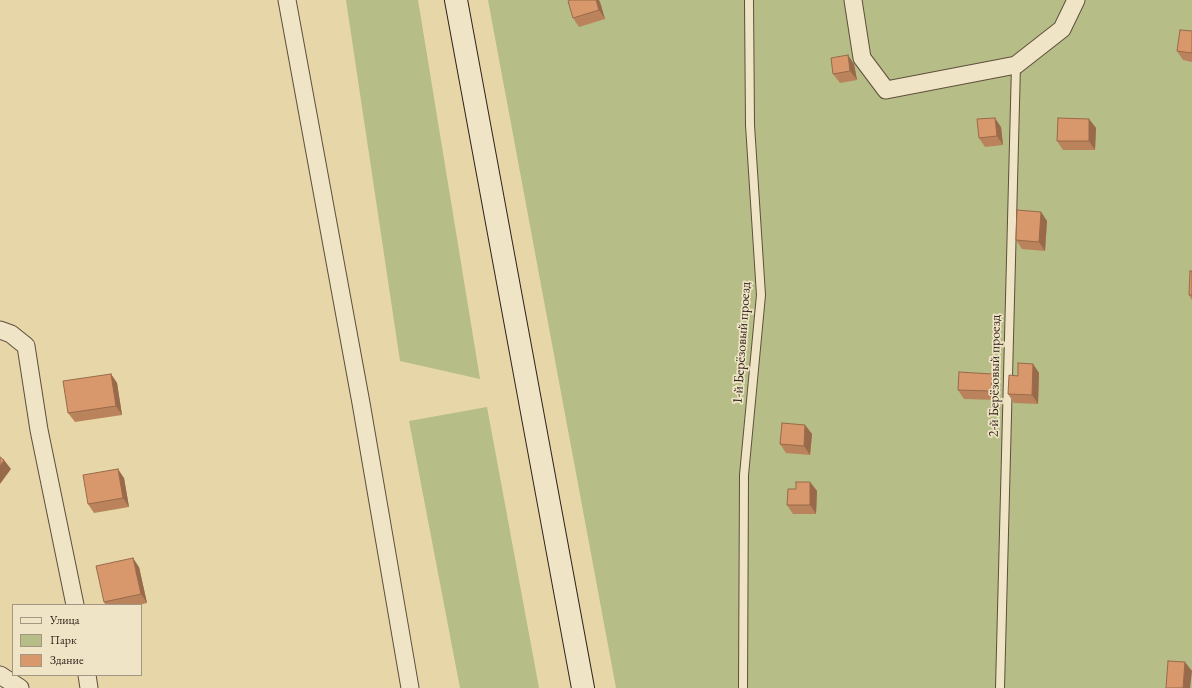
<!DOCTYPE html>
<html>
<head>
<meta charset="utf-8">
<style>
  body { margin:0 }
  #map { position:relative; width:1192px; height:688px; overflow:hidden; background:#e6d6a8; font-family:"EB Garamond",serif }
  canvas { display:block }
  .legend { position:absolute; left:12px; top:604px; width:130px; height:72px; box-sizing:border-box; background:#efe4c6; border:1px solid #a39682; margin:0; padding:5px 7px; list-style:none; font-size:12px; color:#31221b }
  .legend li { display:flex; align-items:center; gap:8px; height:20px }
  .legend b { width:20px; border:1px solid #a39682 }
</style>
</head>
<body>
<div id="map">
<canvas width="1192" height="688"></canvas>
<ul class="legend">
<li><b style="height:5px;background:#efe4c6"></b>Улица</li>
<li><b style="height:11px;background:#b6bd86"></b>Парк</li>
<li><b style="height:11px;background:#d9986b"></b>Здание</li>
</ul>
</div>
<script>
const context = document.querySelector('canvas').getContext('2d');
context.lineJoin = 'round';
function fillPath(path, color) { context.fillStyle = color; context.fill(path, 'evenodd'); }
const shape = rows => new Path2D(rows.map(r => 'M' + r).join(''));
function trace(path, color, width, dash) { context.strokeStyle = color; context.lineWidth = width; context.lineCap = dash ? 'butt' : 'round'; context.setLineDash(dash || []); context.stroke(path); }
function drawText(font, color, halo, rows, align = 'center') {
  context.font = font + ' "EB Garamond",serif'; context.lineWidth = 3.5; context.setLineDash([]); context.textBaseline = 'middle'; context.strokeStyle = halo; context.fillStyle = color; for (const [text, x, y, turn = 0] of rows) {
    context.save(); context.translate(x, y); context.rotate((+turn || 0) * Math.PI / 180); context.textAlign = isNaN(turn) ? turn : align; if (halo) context.strokeText(text, 0, 0); context.fillText(text, 0, 0); context.restore();
  }
}
fillPath(shape([
  [346,0,418,0,480,379,400,361],
  [488,0,1192,0,1192,688,616,688],
  [487,407,539,688,460,688,409,421]
]), '#b6bd86');
const lane = shape([
  [743,688,744,475,761,295,750,125,749,0],
  [1000,688,1016,65]
]);
const street = shape([
  [287,0,361,403,410,688],
  [853,0,862,58,886,90,1016,65,1062,29,1076,0],
  [0,330,11,334,26,346,39,430,75,605],
  [0,675,20,688],
  [87,675,89,688]
]);
const secondary = shape([
  [456,0,583,688]
]);
trace(lane, '#5e4f3e', 10);
trace(street, '#5e4f3e', 19);
trace(secondary, '#31221b', 24);
trace(lane, '#efe4c6', 8);
trace(street, '#efe4c6', 17);
trace(secondary, '#efe4c6', 22);
fillPath(shape([
  [600,2,605,19,579,27,573,18],
  [1192,31,1192,62,1183,60,1177,51],
  [854,64,857,80,840,83,833,74],
  [1089,119,1096,128,1095,150,1063,150,1057,141],
  [1001,127,1003,145,985,147,979,138],
  [1041,212,1047,221,1045,251,1022,249,1016,240],
  [1192,271,1192,300,1189,295],
  [1033,364,1039,373,1038,404,1014,403,1008,394,1018,376],
  [111,374,117,383,122,415,75,422,68,413],
  [992,374,998,383,997,400,964,399,958,390],
  [805,425,812,434,810,455,786,453,780,444],
  [124,478,129,507,94,513,88,504],
  [810,482,817,491,816,514,793,514,787,505,796,489],
  [139,567,147,603,139,605,106,605,104,602]
]), '#bb835c');
fillPath(shape([
  [596,0,599,0,600,2,605,19,599,10],
  [848,55,854,64,857,80,850,71],
  [995,118,1001,127,1003,145,997,136],
  [1089,119,1096,128,1095,150,1089,141],
  [1041,212,1047,221,1045,251,1039,242],
  [1033,364,1039,373,1038,404,1032,395],
  [111,374,117,383,122,415,116,406],
  [992,374,998,383,997,400,991,391],
  [805,425,812,434,810,455,804,446],
  [4,460,11,469,0,484,0,466],
  [118,469,124,478,129,507,123,498],
  [810,482,817,491,816,514,810,505],
  [133,558,139,567,147,603,141,594],
  [1185,662,1192,671,1190,688,1183,688]
]), '#986a4b');
const building = shape([
  [570,0,596,0,599,10,573,18,568,1,570,0],
  [1180,30,1192,31,1192,53,1177,51,1180,30],
  [848,55,850,71,833,74,831,58,848,55],
  [995,118,997,136,979,138,977,119,995,118],
  [1058,118,1089,119,1089,141,1057,141,1058,118],
  [1017,210,1041,212,1039,242,1016,240,1017,210],
  [1190,271,1192,271,1192,295,1189,295,1190,271],
  [1018,363,1033,364,1032,395,1008,394,1009,375,1018,376,1018,363],
  [959,372,992,374,991,391,958,390,959,372],
  [111,374,116,406,68,413,63,381,111,374],
  [782,423,805,425,804,446,780,444,782,423],
  [0,457,4,460,0,466,0,457],
  [118,469,123,498,88,504,83,475,118,469],
  [796,482,810,482,810,505,787,505,788,489,796,489,796,482],
  [133,558,141,594,104,602,96,566,133,558],
  [1168,661,1185,662,1183,688,1166,688,1168,661]
]);
fillPath(building, '#d9986b');
trace(building, '#986a4b', 1);
drawText('14px', '#31221b', '#efe4c6', [
  ["1-й Берёзовый проезд",742,343,-86],
  ["2-й Берёзовый проезд",995,376,-89]
]);
</script>
</body>
</html>
